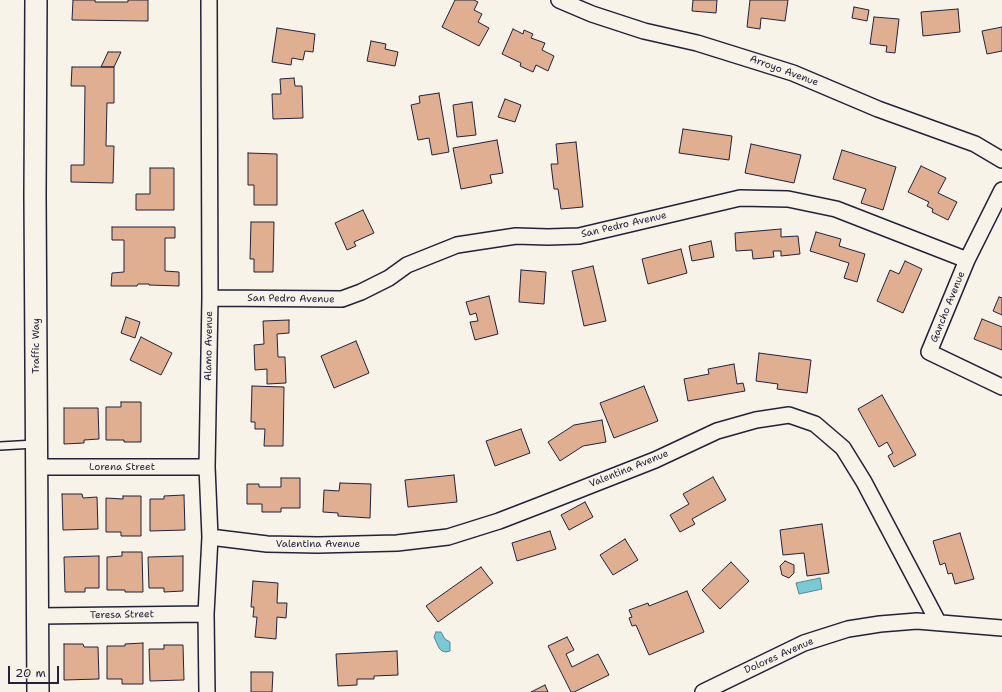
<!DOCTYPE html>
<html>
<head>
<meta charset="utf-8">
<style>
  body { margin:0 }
  #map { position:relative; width:1002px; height:692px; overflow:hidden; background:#f7f3e8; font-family:"Shantell Sans",sans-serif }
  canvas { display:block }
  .scale { position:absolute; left:8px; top:666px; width:51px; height:18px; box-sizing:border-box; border:2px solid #22223b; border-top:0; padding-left:5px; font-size:12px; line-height:14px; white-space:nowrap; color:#22223b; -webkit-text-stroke:3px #f7f3e8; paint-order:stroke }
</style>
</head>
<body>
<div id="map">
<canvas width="1002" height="692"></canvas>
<div class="scale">20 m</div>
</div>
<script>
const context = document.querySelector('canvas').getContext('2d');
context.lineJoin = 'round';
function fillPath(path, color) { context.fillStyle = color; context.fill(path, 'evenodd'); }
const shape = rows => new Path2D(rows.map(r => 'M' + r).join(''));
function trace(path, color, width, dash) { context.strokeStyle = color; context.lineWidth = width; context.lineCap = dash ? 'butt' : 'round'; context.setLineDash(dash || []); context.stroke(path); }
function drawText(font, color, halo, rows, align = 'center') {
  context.font = font + ' "Shantell Sans",sans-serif'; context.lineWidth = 3; context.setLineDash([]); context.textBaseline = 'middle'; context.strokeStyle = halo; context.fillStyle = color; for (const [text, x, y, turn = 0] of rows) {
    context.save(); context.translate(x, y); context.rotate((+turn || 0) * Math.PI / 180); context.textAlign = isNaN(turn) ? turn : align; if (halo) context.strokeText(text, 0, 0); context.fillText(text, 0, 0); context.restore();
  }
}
const water = shape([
  [820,578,822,589,799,594,796,583,820,578],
  [436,632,441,632,445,639,450,642,450,651,446,652,442,651,439,648,434,637,436,632]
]);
fillPath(water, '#7acad5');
trace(water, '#578797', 1);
const building = shape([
  [73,0,95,0,95,2,128,2,128,0,148,0,148,21,72,20,73,0],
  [455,0,474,0,478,2,474,10,482,14,478,22,489,28,479,46,442,27,455,0],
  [693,0,717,0,716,13,692,11,693,0],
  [750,0,788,0,785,21,761,18,760,29,747,27,750,0],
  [854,7,869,10,867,21,852,18,854,7],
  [958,9,960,32,923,36,921,12,958,9],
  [874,17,899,19,895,53,886,52,887,46,870,44,874,17],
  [1002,27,1002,51,987,54,982,31,1002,27],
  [277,28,315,34,313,52,305,51,303,60,292,58,291,65,272,62,277,28],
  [513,29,523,34,524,30,533,34,531,38,545,43,542,50,554,56,548,71,536,65,533,72,520,66,521,63,502,54,513,29],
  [371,41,386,44,385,49,398,52,395,66,367,61,371,41],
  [108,52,121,52,114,67,101,67,108,52],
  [72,67,114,67,114,103,107,103,106,146,114,146,113,183,71,182,71,165,84,165,85,86,71,86,72,67],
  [294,78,295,86,302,86,303,118,273,119,272,94,281,94,280,79,294,78],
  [439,93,449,152,432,155,429,138,418,140,411,105,420,103,419,96,439,93],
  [505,99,521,105,515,122,498,117,505,99],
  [472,102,476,135,457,137,453,105,472,102],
  [683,129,732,136,729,160,679,153,683,129],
  [497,140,503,173,490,175,492,183,461,189,453,148,497,140],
  [576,142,583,207,561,209,558,189,554,189,551,164,558,164,556,144,576,142],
  [751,144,801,155,794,183,745,173,751,144],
  [842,150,896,167,883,210,861,203,866,189,833,179,842,150],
  [248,153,277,154,277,205,254,205,254,185,248,185,248,153],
  [921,166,946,178,938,193,957,202,948,220,932,212,933,209,927,206,929,202,908,192,921,166],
  [150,168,174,168,174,210,136,210,136,194,150,194,150,168],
  [363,210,374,233,354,242,356,246,347,250,335,223,363,210],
  [251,222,274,222,273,272,254,272,254,259,250,259,251,222],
  [112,227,175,227,175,238,165,238,165,271,179,272,179,286,149,285,149,284,138,284,137,286,111,286,112,273,124,272,124,240,112,240,112,227],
  [781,229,781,237,798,236,800,254,781,256,781,251,773,251,774,257,753,259,752,250,736,251,735,233,781,229],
  [816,232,841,239,839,246,865,254,857,282,844,278,849,263,810,251,816,232],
  [711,241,714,257,692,261,689,246,711,241],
  [681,249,687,273,648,284,642,259,681,249],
  [905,261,922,269,903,313,877,301,890,270,899,274,905,261],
  [593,266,606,321,584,326,572,271,593,266],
  [521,270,546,272,544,304,519,302,521,270],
  [489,296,498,334,475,340,470,322,478,321,476,313,470,315,466,302,489,296],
  [999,297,1002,298,1002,315,993,311,999,297],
  [126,317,140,322,135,338,121,333,126,317],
  [982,319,1002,327,1002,350,974,339,982,319],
  [289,320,289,333,277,334,278,357,285,357,286,383,267,384,267,369,255,370,254,345,264,344,263,321,289,320],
  [141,337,172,353,161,375,130,360,141,337],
  [356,341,369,373,334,388,321,356,356,341],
  [759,353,811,360,807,393,777,389,778,384,756,381,759,353],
  [734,364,737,384,743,383,745,391,688,401,684,379,709,374,708,369,734,364],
  [252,386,284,387,283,446,264,446,265,429,255,429,255,422,251,422,252,386],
  [644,386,658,421,614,438,600,403,644,386],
  [882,395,916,455,894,467,888,456,893,453,887,442,879,447,858,409,882,395],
  [121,402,141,402,141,442,124,442,124,440,106,440,106,407,121,407,121,402],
  [64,408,98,408,99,439,84,440,84,443,64,444,64,408],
  [602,420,606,442,583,446,560,461,548,442,574,425,602,420],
  [521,429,530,453,495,466,486,441,521,429],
  [454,475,457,502,408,507,405,480,454,475],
  [713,477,726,500,692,519,695,524,680,532,670,515,689,504,683,494,713,477],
  [281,478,300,478,300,508,281,508,281,512,262,512,262,504,247,504,247,484,259,484,259,487,281,487,281,478],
  [340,483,371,484,370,518,338,516,338,513,323,512,324,490,339,491,340,483],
  [62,494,82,494,83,498,97,497,98,529,63,530,62,494],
  [184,495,185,530,150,531,150,499,164,499,164,496,184,495],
  [123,496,141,496,141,536,121,536,121,532,106,532,106,498,123,499,123,496],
  [585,502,593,517,569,530,561,515,585,502],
  [822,524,829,573,807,576,804,553,783,555,780,530,822,524],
  [550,531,556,549,517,561,512,543,550,531],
  [960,533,974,579,955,584,952,573,948,574,945,563,940,565,933,541,960,533],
  [625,539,638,560,613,575,600,555,625,539],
  [122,552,142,552,143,592,125,592,125,590,107,590,107,557,122,556,122,552],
  [99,556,99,588,85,588,85,592,65,592,64,557,99,556],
  [183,556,183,591,164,592,164,588,149,588,148,557,183,556],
  [785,561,794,565,794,573,789,578,782,575,780,566,785,561],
  [731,562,749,581,720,609,702,590,731,562],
  [481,567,493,583,438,622,426,606,481,567],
  [253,581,278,583,277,603,287,603,286,618,277,617,276,639,255,637,257,617,253,617,254,607,251,607,253,581],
  [687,591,704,632,649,655,636,625,632,626,629,618,632,617,629,610,648,603,649,606,687,591],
  [567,637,574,650,566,654,572,667,598,654,609,675,574,692,571,692,548,646,567,637],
  [143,643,143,684,122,684,122,679,107,679,107,646,125,646,125,644,143,643],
  [64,644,83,644,84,647,98,647,99,679,64,680,64,644],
  [164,645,183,645,184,680,150,681,149,649,164,649,164,645],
  [397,651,398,675,374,676,374,679,357,679,357,685,338,686,336,654,397,651],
  [251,672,273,672,272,692,251,692,251,672],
  [545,685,548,692,531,692,545,685]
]);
fillPath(building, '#e0ae91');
trace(building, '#22223b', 1);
const lane = shape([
  [0,446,35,444]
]);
const street = shape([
  [559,0,592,14,644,31,697,43,793,73,878,109,975,144,1002,160],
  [1002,190,967,260,929,352,1002,387],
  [210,298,342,299,361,292,389,278,407,265,457,245,516,236,548,237,579,236,740,198,788,199,836,209,967,260],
  [37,467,207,467],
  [210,537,267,544,318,545,397,543,448,537,499,521,543,504,655,460,717,431,756,420,789,415,815,424,843,448,864,482,938,622],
  [39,616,206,614],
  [207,692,206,614,210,537,207,467,210,298,209,0],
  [703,692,804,643,848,629,880,624,917,621,1002,628]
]);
const secondary = shape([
  [36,0,35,195,38,692]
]);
trace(lane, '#22223b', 10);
trace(street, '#22223b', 18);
trace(secondary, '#22223b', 24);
trace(lane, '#f7f3e8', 7);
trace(street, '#f7f3e8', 15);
trace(secondary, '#f7f3e8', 21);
drawText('10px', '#22223b', '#f7f3e8', [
  ["Arroyo Avenue",784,71,20],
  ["San Pedro Avenue",624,225,-13],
  ["San Pedro Avenue",291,299,1],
  ["Gancho Avenue",948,307,-68],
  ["Traffic Way",36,346,-90],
  ["Alamo Avenue",209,346,-89],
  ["Lorena Street",122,467],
  ["Valentina Avenue",629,469,-22],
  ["Valentina Avenue",318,544],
  ["Teresa Street",122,615,-1],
  ["Dolores Avenue",779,656,-24]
]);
</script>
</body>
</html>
